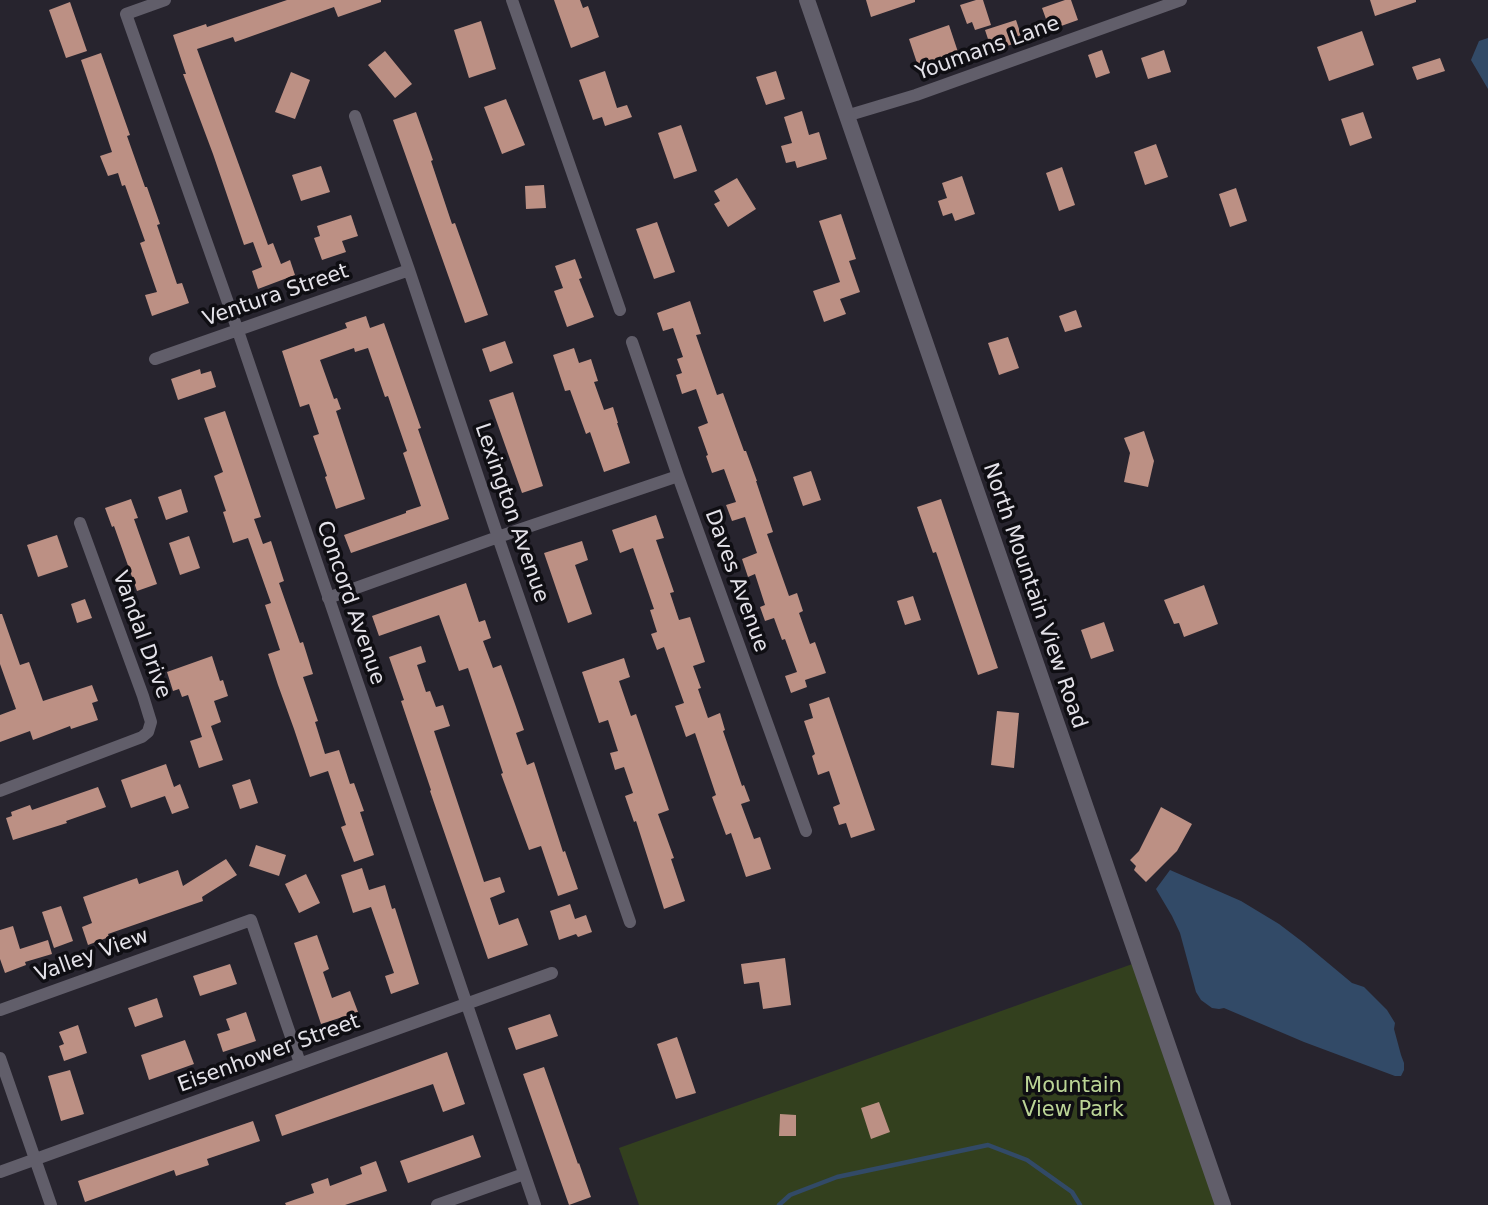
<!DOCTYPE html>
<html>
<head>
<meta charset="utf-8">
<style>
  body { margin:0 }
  canvas { display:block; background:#27242e }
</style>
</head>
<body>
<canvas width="1488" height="1205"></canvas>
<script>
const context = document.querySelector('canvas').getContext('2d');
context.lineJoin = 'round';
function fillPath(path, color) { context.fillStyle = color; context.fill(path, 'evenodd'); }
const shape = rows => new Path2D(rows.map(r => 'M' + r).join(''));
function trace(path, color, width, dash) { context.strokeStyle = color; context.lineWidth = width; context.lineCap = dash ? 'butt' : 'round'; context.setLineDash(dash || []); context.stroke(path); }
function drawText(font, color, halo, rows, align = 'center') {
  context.font = font + ' "DejaVu Sans",sans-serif'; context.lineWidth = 7; context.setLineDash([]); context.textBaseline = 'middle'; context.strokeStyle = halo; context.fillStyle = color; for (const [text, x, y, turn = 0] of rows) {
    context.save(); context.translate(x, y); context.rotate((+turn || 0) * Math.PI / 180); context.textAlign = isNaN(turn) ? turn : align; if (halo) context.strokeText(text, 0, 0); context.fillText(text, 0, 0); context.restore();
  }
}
fillPath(shape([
  [1138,962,1223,1205,639,1205,619,1148]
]), '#33401e');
fillPath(shape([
  [1488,38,1488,89,1471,60,1479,41],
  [1170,870,1241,901,1279,924,1304,943,1352,983,1364,987,1387,1010,1395,1023,1394,1029,1401,1055,1404,1063,1404,1070,1401,1076,1395,1076,1304,1042,1224,1008,1219,1009,1212,1008,1201,1000,1196,992,1180,933,1172,916,1156,889]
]), '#324a67');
trace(shape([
  [779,1205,790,1195,837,1177,988,1145,1027,1160,1072,1192,1080,1205]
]), '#324a67', 4.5);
fillPath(shape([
  [287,0,381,0,381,2,338,17,334,7,235,42,233,37,197,49,268,245,273,243,281,264,290,260,295,275,258,289,252,271,262,267,253,242,244,245,213,154,183,74,186,74,173,35,206,24,207,27],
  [554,0,580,0,583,8,588,6,599,37,571,48],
  [866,0,915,0,915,2,871,17],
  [976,0,983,0,991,25,975,30,972,22,967,24,960,5],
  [1065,0,1071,0,1078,20,1050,30,1042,8],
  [1370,0,1416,0,1416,2,1375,16],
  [70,2,87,51,66,58,49,10],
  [1016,20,1021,35,1014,38,1016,43,992,51,985,30],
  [481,21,496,69,469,78,454,30],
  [949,25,958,52,918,66,909,39],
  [1362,31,1374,65,1329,81,1317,47],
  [1102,50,1110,73,1096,78,1088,55],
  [1164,50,1171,72,1148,79,1141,58],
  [385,51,412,84,395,98,368,65],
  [101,53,130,135,127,136,145,187,147,187,160,224,157,225,177,284,182,283,189,303,152,316,145,295,157,292,140,243,145,241,125,185,122,186,118,173,108,176,100,156,112,152,81,60],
  [1440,58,1445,71,1417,80,1412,67],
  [605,71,617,108,627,105,632,117,605,126,602,117,593,120,579,80],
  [776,71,785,99,766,105,756,77],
  [291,72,310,80,295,119,275,112],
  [506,99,525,145,502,154,484,107],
  [802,111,809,135,819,132,827,159,797,168,795,161,786,163,781,146,792,143,784,117],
  [416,112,433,160,431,161,452,224,455,223,488,315,465,323,393,120],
  [1363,112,1372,138,1350,146,1341,119],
  [681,125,697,171,674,179,658,133],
  [1156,144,1168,177,1145,185,1134,152],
  [321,166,330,192,301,201,292,175],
  [1062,167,1075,205,1059,211,1046,173],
  [962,176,975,214,955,221,952,213,943,216,938,201,947,198,942,183],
  [737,178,756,209,728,227,714,204,720,201,714,191],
  [544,185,546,208,526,209,525,186],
  [1236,188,1247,221,1230,227,1219,194],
  [841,214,856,259,849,261,860,292,840,299,846,314,824,322,813,291,840,282,819,221],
  [351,215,358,236,342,241,346,252,322,260,314,238,320,236,317,226],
  [657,222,675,272,654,279,636,229],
  [575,259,582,278,579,279,594,317,567,327,554,291,563,288,555,266],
  [690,301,701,334,696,335,717,395,723,393,744,451,746,451,757,481,756,481,773,532,767,534,789,596,797,593,803,611,799,613,810,644,815,642,826,673,805,680,807,687,791,693,785,676,797,672,785,639,782,640,774,618,765,621,760,607,765,605,755,574,748,577,742,559,757,553,745,517,732,521,726,505,736,502,724,469,712,473,706,456,708,455,698,427,708,423,696,389,682,394,676,375,682,373,677,359,683,357,673,328,663,331,657,313],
  [1076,310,1082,327,1065,332,1059,316],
  [366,316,370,328,384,323,421,428,418,429,449,519,351,553,344,535,406,513,406,511,421,506,403,453,407,451,388,396,385,397,368,348,355,352,354,348,320,360,334,399,337,398,341,409,336,411,365,499,336,509,325,477,327,476,313,436,319,434,309,404,300,407,282,351,347,328,345,323],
  [1008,337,1019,368,999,375,988,343],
  [505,341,513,363,490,372,482,349],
  [574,348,579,363,591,359,598,381,594,382,604,410,613,407,618,423,617,423,630,463,604,472,590,432,586,434,570,390,565,391,553,355],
  [200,369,201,374,211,371,216,387,178,400,171,379],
  [513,392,543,486,522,493,489,400],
  [225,411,261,517,254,519,263,544,271,541,284,581,279,583,300,643,303,642,313,674,303,677,318,721,315,722,325,754,339,750,350,784,354,783,364,811,360,812,374,855,354,862,341,827,346,825,328,771,310,777,294,729,278,685,268,654,280,650,265,605,271,603,248,538,233,543,223,512,226,511,214,476,223,472,204,418],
  [1144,431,1154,461,1148,487,1124,482,1130,453,1124,438],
  [811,471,821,500,803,506,793,477],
  [181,489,188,512,166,520,158,497],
  [131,499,138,518,134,519,157,584,137,591,114,526,112,527,105,508],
  [941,499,998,668,978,675,936,552,933,553,917,507],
  [656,515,664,538,656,540,674,592,670,593,679,620,690,617,705,662,693,666,701,688,698,689,708,718,720,713,725,730,723,731,742,786,744,785,750,801,741,804,754,839,760,837,771,869,746,877,731,833,726,835,712,797,716,795,695,733,686,737,675,706,684,703,664,647,657,650,651,634,657,632,650,610,654,609,633,548,620,553,612,530],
  [57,535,68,567,38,577,27,545],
  [189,536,200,568,180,575,169,543],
  [582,541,588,560,575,565,592,614,568,623,544,553],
  [466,583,479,622,485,620,491,638,483,641,493,668,501,665,515,704,524,730,516,733,527,765,534,762,563,852,565,851,578,889,558,896,541,846,529,850,501,774,503,773,468,668,459,671,439,615,379,636,372,616],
  [1204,585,1218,624,1184,637,1179,623,1174,624,1164,600],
  [913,596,921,620,905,625,897,601],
  [85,599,92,618,77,623,71,604],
  [0,614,2,614,20,665,29,662,43,701,92,685,98,701,92,703,98,720,71,729,70,726,33,740,30,731,0,742,0,715,16,709,0,664],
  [1104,622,1114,651,1091,659,1081,630],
  [421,646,426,662,417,665,426,692,430,691,436,707,443,705,450,726,434,731,482,876,484,882,500,877,505,892,490,898,499,925,518,918,528,945,488,959,430,791,431,790,401,701,404,700,389,657],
  [212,656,220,681,223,680,228,696,214,701,221,722,211,726,223,760,199,768,190,741,202,737,188,695,182,697,179,689,173,691,167,672],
  [624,658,630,677,619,681,631,716,636,714,669,810,658,814,674,858,671,859,685,901,664,909,636,821,634,822,625,796,633,793,624,767,615,770,610,753,618,751,608,720,599,723,582,672],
  [829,697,875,830,851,838,846,823,839,825,833,807,840,804,829,771,818,775,812,756,815,754,804,721,813,718,809,704],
  [997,711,1019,713,1014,768,991,765],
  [166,764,174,787,180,784,189,808,172,814,165,796,131,808,121,780],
  [250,779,258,803,240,809,232,785],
  [98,787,106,807,66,821,67,823,13,840,6,818,12,816,11,812,30,805,32,810],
  [1161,807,1192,824,1177,851,1146,882,1134,870,1136,866,1130,860,1139,851],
  [256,845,286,855,279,876,249,866],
  [226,859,237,875,202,897,203,901,108,934,109,937,88,945,82,927,92,923,83,897,137,878,139,884,178,870,183,886],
  [362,868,369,890,385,885,392,909,395,908,419,984,391,994,385,976,394,973,371,907,353,913,341,875],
  [306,874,320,903,299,913,285,884],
  [570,904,575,919,586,915,592,932,578,937,576,934,559,940,550,911],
  [61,906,73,941,54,948,42,912],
  [13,926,20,949,48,940,52,954,25,962,26,965,5,973,0,959,0,930],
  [317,935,329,969,323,972,332,998,350,991,358,1012,321,1024,294,943],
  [785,958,791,1005,763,1009,759,982,744,984,741,964],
  [230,964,237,984,200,996,193,976],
  [157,998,163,1017,135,1027,128,1008],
  [246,1012,256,1041,223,1052,217,1034,230,1030,226,1019],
  [550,1014,558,1036,516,1050,508,1028],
  [78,1025,87,1053,64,1061,59,1046,64,1044,59,1032],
  [677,1037,696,1093,676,1099,657,1044],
  [185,1040,194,1064,149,1080,141,1055],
  [447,1052,465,1104,443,1112,433,1084,282,1136,275,1115],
  [544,1067,578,1164,579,1163,591,1197,569,1205,523,1074],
  [70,1070,84,1114,61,1121,48,1076],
  [879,1102,890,1132,871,1139,861,1108],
  [780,1114,796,1115,796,1136,779,1136],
  [253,1121,260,1141,207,1159,209,1165,176,1176,174,1170,85,1202,78,1181],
  [473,1135,481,1157,408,1183,400,1161],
  [376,1161,387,1191,345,1205,286,1205,285,1203,314,1193,311,1184,328,1178,330,1186,362,1174,360,1167]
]), '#bc9084');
trace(shape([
  [165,0,126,14,238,331,535,1205],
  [512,0,620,310],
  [355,116,409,270,498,537,630,922],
  [846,116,916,95,1181,0],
  [632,342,678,476,806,831],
  [155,359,409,270],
  [328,598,498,537,678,476],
  [0,791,142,737,148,732,151,722,143,696,80,523],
  [0,1010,251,920,300,1063],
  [0,1058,51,1205],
  [0,1172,552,973],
  [437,1205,524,1174]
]), '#615e6a', 12);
trace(shape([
  [807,0,1223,1205]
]), '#615e6a', 16);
drawText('21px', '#e4e2e9', '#0f0e13', [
  ["Youmans Lane",988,49,-20],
  ["Ventura Street",276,296,-19],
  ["Lexington Avenue",511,513,71],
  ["Daves Avenue",736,581,70],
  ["North Mountain View Road",1034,596,71],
  ["Concord Avenue",350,603,71],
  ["Vandal Drive",141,635,70],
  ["Valley View",92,956,-20],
  ["Eisenhower Street",269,1054,-20]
]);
drawText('21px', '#bbd496', '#0f0e13', [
  ["Mountain",1073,1087],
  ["View Park",1073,1111]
]);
</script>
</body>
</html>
